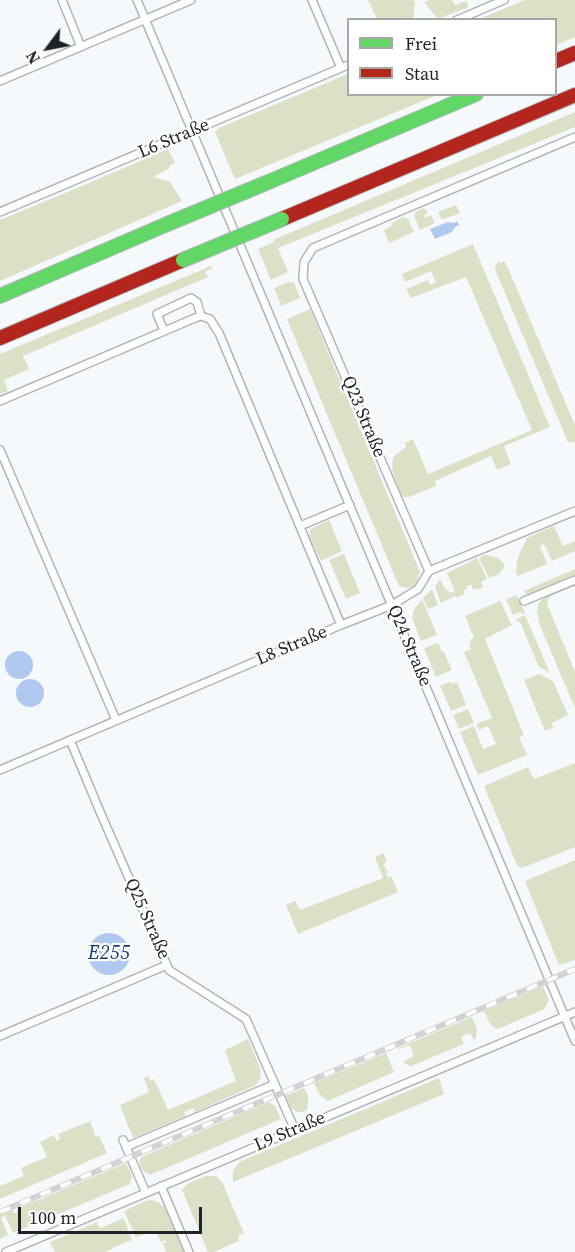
<!DOCTYPE html>
<html>
<head>
<meta charset="utf-8">
<style>
  body { margin:0 }
  #map { position:relative; width:575px; height:1252px; overflow:hidden; background:#f6f9fc; font-family:"Source Serif 4",serif }
  canvas { display:block }
  .legend { position:absolute; left:347px; top:18px; width:210px; height:78px; box-sizing:border-box; background:#fff; border:2px solid #a5a7a8; margin:0; padding:8px 10px; list-style:none; font-size:18px; color:#1f2226 }
  .legend li { display:flex; align-items:center; gap:12px; height:30px }
  .legend b { width:30px; border:2px solid #a5a7a8 }
  .north { position:absolute; left:18px; top:18px; width:60px; height:60px; -webkit-text-stroke:4px #fff; paint-order:stroke; rotate:238deg; font-size:16px; font-weight:700; line-height:24px; text-align:center; color:#1f2226 }
  .north::after { content:''; display:block; margin:auto; width:21px; height:27px; background:#1f2226; clip-path:polygon(50% 0,100% 100%,50% 72%,0 100%) }
  .scale { position:absolute; left:18px; top:1207px; width:184px; height:27px; box-sizing:border-box; border:3px solid #1f2226; border-top:0; padding-left:8px; font-size:18px; line-height:21px; white-space:nowrap; color:#1f2226; -webkit-text-stroke:4px #fff; paint-order:stroke }
</style>
</head>
<body>
<div id="map">
<canvas width="575" height="1252"></canvas>
<ul class="legend">
<li><b style="height:8px;background:#63d668"></b>Frei</li>
<li><b style="height:8px;background:#b3261e"></b>Stau</li>
</ul>
<div class="north">N</div>
<div class="scale">100 m</div>
</div>
<script>
const context = document.querySelector('canvas').getContext('2d');
context.lineJoin = 'round';
function fillPath(path, color) { context.fillStyle = color; context.fill(path, 'evenodd'); }
const shape = rows => new Path2D(rows.map(r => 'M' + r).join(''));
function trace(path, color, width, dash) { context.strokeStyle = color; context.lineWidth = width; context.lineCap = dash ? 'butt' : 'round'; context.setLineDash(dash || []); context.stroke(path); }
function drawText(font, color, halo, rows, align = 'center') {
  context.font = font + ' "Source Serif 4",serif'; context.lineWidth = 4.5; context.setLineDash([]); context.textBaseline = 'middle'; context.strokeStyle = halo; context.fillStyle = color; for (const [text, x, y, turn = 0] of rows) {
    context.save(); context.translate(x, y); context.rotate((+turn || 0) * Math.PI / 180); context.textAlign = isNaN(turn) ? turn : align; if (halo) context.strokeText(text, 0, 0); context.fillText(text, 0, 0); context.restore();
  }
}
fillPath(shape([
  [368,0,414,0,415,3,413,19,377,19],
  [429,0,452,0,455,5,466,1,469,7,438,19,424,2],
  [525,0,575,0,575,37,556,45,556,20,479,19],
  [348,74,348,94,437,95,235,179,215,132,219,128],
  [575,112,575,127,278,248,288,272,271,280,258,249,274,242,273,240],
  [168,149,175,163,169,166,170,168,153,177,170,182,182,201,0,281,0,220,77,188],
  [456,205,460,213,442,220,438,212],
  [424,208,428,213,424,215,425,218,431,215,435,223,420,230,415,218,415,212],
  [403,217,408,219,414,232,389,243,384,230,393,225,392,223],
  [473,244,550,427,504,446,511,464,497,470,491,456,435,481,436,486,409,497,404,497,401,494,393,473,392,463,394,456,406,447,405,443,413,439,428,474,532,430,466,277,411,298,406,289,428,280,430,285,436,282,431,271,405,282,402,274],
  [499,261,501,263,504,261,507,266,575,425,575,441,574,442,568,442,496,272,495,266],
  [211,266,212,268,205,272,208,277,23,356,29,369,4,380,8,391,0,394,0,354],
  [290,281,291,283,294,282,300,298,281,306,274,288],
  [310,309,420,572,416,583,412,587,406,588,399,586,287,319],
  [329,520,342,551,321,561,310,537,310,531,312,528],
  [554,526,563,546,575,541,575,551,552,561,544,544,540,546,547,564,518,576,516,573,517,561,520,552,527,538],
  [344,554,360,593,346,599,329,560],
  [485,555,498,558,503,563,505,566,499,574,489,578,479,558],
  [477,558,487,579,481,582,483,587,476,590,475,588,472,589,472,585,467,586,467,589,464,590,465,594,456,598,455,596,441,603,435,587,440,579,446,590,448,590,450,593,455,591,447,573],
  [575,569,575,576,530,595,526,594,524,591],
  [575,583,575,586,553,595,548,599,547,604,575,672,575,708,540,626,537,610,539,603,547,594],
  [432,589,438,605,428,609,423,598],
  [517,595,525,613,522,614,521,612,513,615,506,599],
  [422,599,437,635,421,641,412,618,414,610],
  [500,601,512,625,485,639,524,735,519,737,527,755,478,775,460,732,474,726,483,749,496,744,488,726,479,730,476,724,492,718,464,652,471,649,469,644,471,643,470,640,474,638,465,616],
  [525,615,550,673,539,667,520,622,518,622,516,619],
  [438,643,442,652,444,652,452,670,436,677,424,648],
  [539,674,553,681,568,715,552,723,553,728,545,731,524,680],
  [450,682,452,684,457,682,466,705,451,711,440,686],
  [468,709,474,723,459,729,453,715],
  [575,763,575,847,522,868,517,865,484,786,528,767,534,779],
  [384,853,387,862,383,864,388,872,386,874,388,878,391,876,398,892,298,934,286,905,295,901,300,910,383,878,375,857],
  [575,860,575,960,559,965,525,881],
  [543,986,549,1000,544,1009,498,1029,492,1026,489,1022,484,1011],
  [472,1017,477,1029,476,1038,474,1040,470,1033,461,1037,464,1044,411,1066,405,1064,404,1061,414,1056,410,1045,399,1049,398,1048],
  [248,1039,260,1068,261,1077,256,1085,195,1112,193,1108,184,1112,186,1116,133,1138,120,1105,149,1092,144,1078,148,1076,150,1081,154,1079,168,1110,236,1081,225,1050],
  [386,1053,394,1072,328,1101,320,1095,314,1083],
  [439,1078,444,1094,233,1182,233,1171,239,1162],
  [304,1088,308,1096,308,1102,307,1110,299,1113,291,1108,285,1096],
  [269,1102,275,1106,281,1119,150,1175,143,1171,139,1162,141,1157],
  [90,1121,96,1137,99,1136,107,1153,0,1199,0,1186,24,1176,21,1168,47,1157,40,1142,54,1135,57,1141,60,1139,58,1134],
  [126,1163,132,1176,130,1184,13,1233,5,1216,1,1218,8,1235,0,1239,0,1215,13,1210,14,1213,17,1212,17,1209],
  [206,1176,216,1176,222,1182,244,1233,238,1236,239,1241,214,1252,208,1252,182,1190,187,1184],
  [152,1200,159,1203,164,1207,169,1216,184,1252,166,1252,163,1244,166,1242,166,1240,161,1242,155,1230,136,1237,135,1236,124,1211,145,1201],
  [124,1218,132,1240,112,1248,112,1249,105,1252,55,1252,50,1242,97,1222,100,1228]
]), '#dde0c7');
fillPath(shape([
  [457,221,459,225,455,227,452,232,435,239,430,229,448,222,454,223],
  '5 665a14 14 0 1 1 28 0a14 14 0 1 1-28 0Z',
  '16 693a14 14 0 1 1 28 0a14 14 0 1 1-28 0Z',
  '88 954a21 21 0 1 1 42 0a21 21 0 1 1-42 0Z'
]), '#b1c8ef');
const lane = shape([
  [62,0,81,47],
  [137,0,575,1041],
  [312,0,341,68],
  [457,20,504,0],
  [0,81,191,0],
  [0,212,348,65],
  [164,331,157,314,191,298,197,302,201,316],
  [0,401,195,318,201,316,210,319,219,333,341,625],
  [0,450,116,720],
  [300,526,350,505],
  [429,571,303,279,304,262,313,248,575,137],
  [524,601,575,580],
  [70,740,101,814,169,970,246,1019,295,1130],
  [0,770,341,625,392,605,418,589,429,571,575,511],
  [0,1036,167,965],
  [123,1140,146,1193],
  [126,1147,275,1084],
  [161,1186,189,1252],
  [6,1252,575,1012]
]);
const fast = shape([
  [266,183,476,94],
  [0,296,165,225]
]);
const jam = shape([
  [556,61,575,53],
  [282,219,575,95],
  [0,338,183,260]
]);
trace(lane, '#b2b5b8', 10);
trace(fast, '#b2b5b8', 16);
trace(jam, '#b2b5b8', 16);
trace(lane, '#fefeff', 7);
trace(fast, '#63d668', 14);
trace(jam, '#b3261e', 14);
const rail = shape([
  [0,1212,575,969]
]);
trace(rail, '#d2d4d4', 6);
trace(rail, '#fff', 4, [11]);
const fastBridge = shape([
  [165,225,266,183],
  [183,260,282,219]
]);
trace(fastBridge, '#b2b5b8', 16, []);
trace(fastBridge, '#63d668', 14);
drawText('18px', '#1f2226', '#fff', [
  ["L6 Straße",174,139,-23],
  ["Q23 Straße",363,417,67],
  ["L8 Straße",292,646,-23],
  ["Q24 Straße",409,646,67],
  ["Q25 Straße",147,919,66],
  ["L9 Straße",290,1132,-23]
]);
drawText('italic 20px', '#153879', '#fff', [
  ["E255",109,954]
]);
</script>
</body>
</html>
